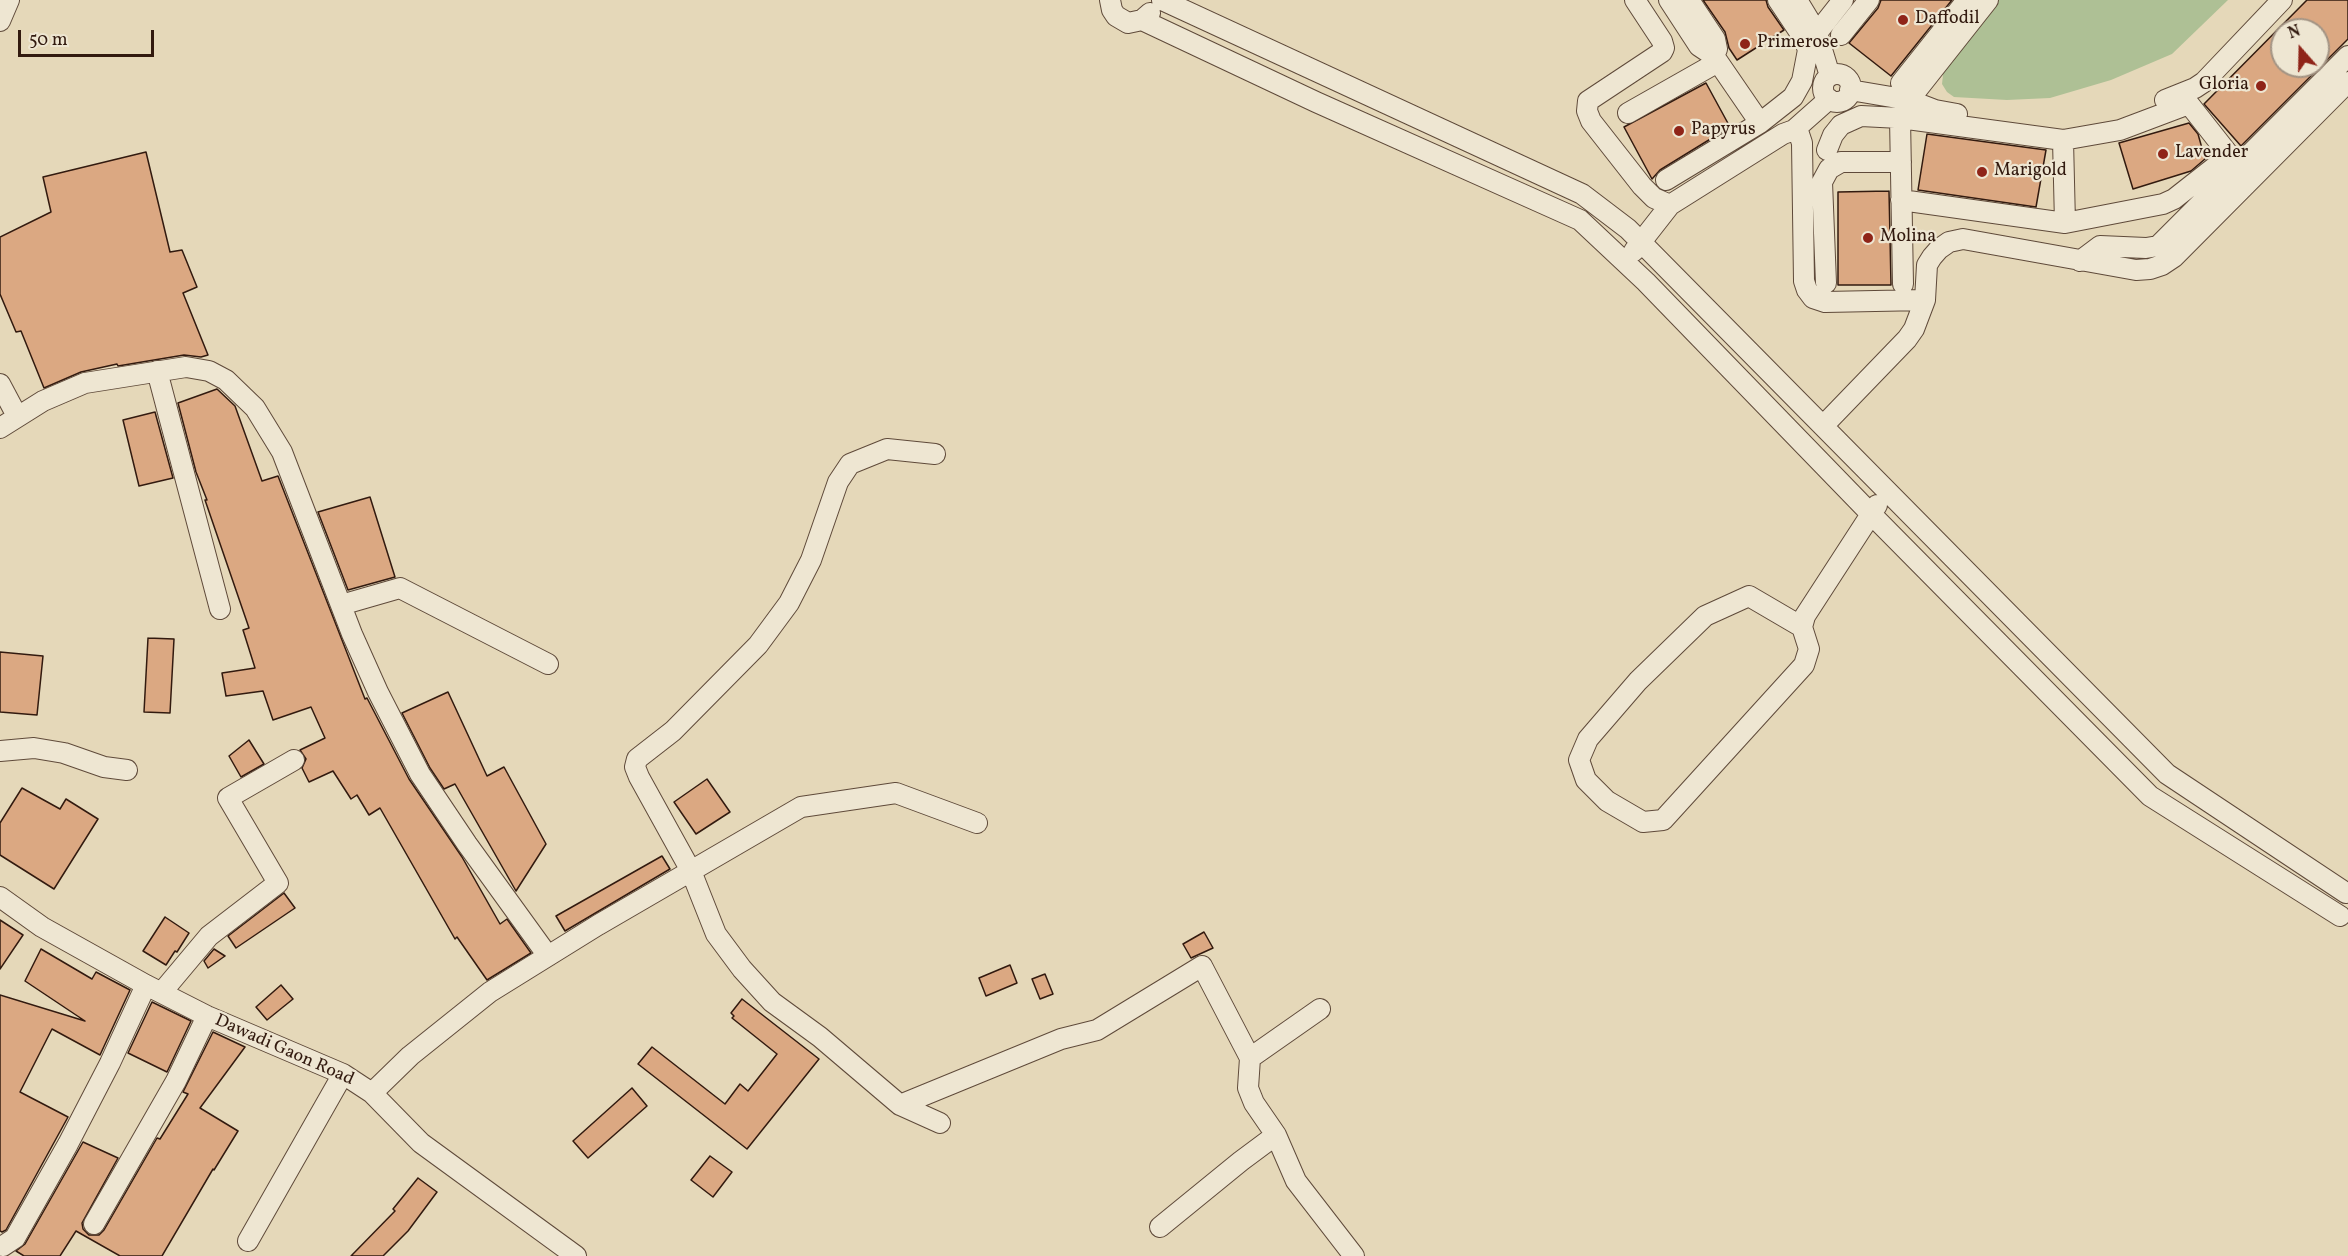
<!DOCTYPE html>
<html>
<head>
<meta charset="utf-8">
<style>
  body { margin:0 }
  #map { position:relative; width:2348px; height:1256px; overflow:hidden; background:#e5d8b9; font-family:Vollkorn,serif }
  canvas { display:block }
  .north { position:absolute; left:2270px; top:18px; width:60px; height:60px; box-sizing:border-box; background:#eee6d2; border:2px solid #a39484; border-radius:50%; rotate:340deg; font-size:16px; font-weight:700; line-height:24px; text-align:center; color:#321a0f }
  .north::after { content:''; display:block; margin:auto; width:21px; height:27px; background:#8f2418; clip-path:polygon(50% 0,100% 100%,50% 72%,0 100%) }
  .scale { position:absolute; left:18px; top:30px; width:136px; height:27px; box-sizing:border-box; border:3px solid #321a0f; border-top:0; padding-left:8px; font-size:18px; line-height:21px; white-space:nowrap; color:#321a0f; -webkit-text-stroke:4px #eee6d2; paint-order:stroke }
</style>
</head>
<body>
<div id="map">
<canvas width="2348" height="1256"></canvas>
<div class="north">N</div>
<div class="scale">50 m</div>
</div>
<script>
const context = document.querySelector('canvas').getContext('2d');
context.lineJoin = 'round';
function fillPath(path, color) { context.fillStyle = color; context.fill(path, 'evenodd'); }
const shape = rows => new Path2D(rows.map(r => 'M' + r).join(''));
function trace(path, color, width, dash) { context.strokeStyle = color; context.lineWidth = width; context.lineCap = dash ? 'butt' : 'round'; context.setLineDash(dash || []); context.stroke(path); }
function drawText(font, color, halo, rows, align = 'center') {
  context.font = font + ' Vollkorn,serif'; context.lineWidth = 4.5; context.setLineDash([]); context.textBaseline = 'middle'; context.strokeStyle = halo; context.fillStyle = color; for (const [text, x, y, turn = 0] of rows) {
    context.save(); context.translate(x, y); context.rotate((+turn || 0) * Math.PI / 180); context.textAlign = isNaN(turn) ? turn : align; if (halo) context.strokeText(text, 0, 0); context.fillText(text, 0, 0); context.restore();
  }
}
fillPath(shape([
  [1996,0,2228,0,2172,54,2111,80,2050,98,2007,100,1954,97,1947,92,1942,84,1944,66]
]), '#aec095');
const building = shape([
  [1703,0,1766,0,1768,7,1784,30,1737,60,1729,48,1725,32,1703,0],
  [1881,0,1952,0,1891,76,1849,43,1878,8,1881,0],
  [2307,0,2348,0,2348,39,2241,146,2204,104,2307,0],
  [2282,30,2318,30,2318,66,2282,66,2282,30],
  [1706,83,1730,127,1660,170,1652,179,1624,127,1706,83],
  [2189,123,2198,134,2205,159,2191,171,2133,189,2119,143,2189,123],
  [1927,134,2046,150,2036,207,1918,190,1927,134],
  [146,152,170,252,182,250,197,287,183,293,208,355,201,357,184,355,118,366,117,364,81,372,44,388,21,331,16,332,0,294,0,237,51,212,43,177,146,152],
  [1889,191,1891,285,1838,285,1838,192,1889,191],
  [217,389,235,406,262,481,278,476,365,699,367,698,409,779,462,857,500,924,507,919,531,953,487,980,457,937,455,939,380,808,369,815,357,795,351,799,333,771,309,782,302,768,306,759,300,750,325,738,311,707,273,720,263,691,226,696,222,673,255,668,243,630,249,628,205,500,207,500,196,472,178,403,217,389],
  [155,412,173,478,139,486,123,420,155,412],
  [370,497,395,577,348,590,318,512,370,497],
  [148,638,174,639,170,713,144,712,148,638],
  [0,652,43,656,37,715,0,712,0,652],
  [448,692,487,776,504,767,546,844,516,891,455,784,444,789,430,768,402,713,448,692],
  [249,740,264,764,241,777,229,756,249,740],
  [707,779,730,812,696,834,674,802,707,779],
  [22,788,60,809,66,799,98,819,54,889,0,855,0,823,22,788],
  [662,856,670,869,565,931,556,916,662,856],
  [284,893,295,908,236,948,228,936,284,893],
  [165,917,189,933,177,952,175,951,166,965,143,951,165,917],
  [0,920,23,935,0,969,0,920],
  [1204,932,1213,948,1191,958,1183,944,1204,932],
  [41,949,92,979,96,972,130,990,100,1055,52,1029,20,1092,68,1117,6,1230,2,1232,0,1231,0,995,85,1021,25,981,41,949],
  [214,949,225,956,208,968,204,961,214,949],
  [1010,965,1017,983,986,996,979,978,1010,965],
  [1045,974,1053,994,1040,999,1032,979,1045,974],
  [281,985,293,999,267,1020,256,1007,281,985],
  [742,999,819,1059,747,1149,638,1064,652,1047,725,1104,740,1084,748,1091,777,1054,732,1018,734,1016,731,1013,742,999],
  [152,1002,191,1021,167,1072,128,1053,152,1002],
  [213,1032,245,1047,200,1108,238,1131,214,1170,213,1169,162,1256,120,1256,76,1231,60,1256,24,1256,16,1251,25,1244,83,1142,118,1158,82,1223,83,1229,89,1235,99,1235,104,1230,157,1138,160,1139,188,1094,183,1092,213,1032],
  [632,1088,647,1106,588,1158,573,1141,632,1088],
  [710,1156,732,1172,713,1197,691,1180,710,1156],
  [418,1178,437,1192,408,1231,383,1256,351,1256,395,1211,393,1209,418,1178]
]);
fillPath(building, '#dba882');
trace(building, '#321a0f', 1.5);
const minor = shape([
  [1110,0,1112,10,1116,16,1128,23,1142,20,1150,13],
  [1162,0,1582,194,1628,229,2167,774,2346,893],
  [1635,0,1662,41,1664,48,1662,52,1588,101,1587,111,1591,121,1642,186,1654,198,1670,205,1783,134,1794,130,1799,134,1802,143,1804,281,1807,290,1813,298,1825,302,1925,300,1927,265,1932,257,1939,249,1949,242,1963,239,2136,270,2150,269,2162,265,2174,257,2348,82],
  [1669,0,1699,46,1714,56,1760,123],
  [1689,0,1715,39,1717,49,1714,56],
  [1797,0,1817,33,1830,76],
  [1142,20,1316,102,1580,220,1646,282,1871,514,2150,796,2340,916],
  [0,21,9,0],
  [1817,33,1843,0],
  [1841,35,1869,0],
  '1823 88a14 14 0 1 1 28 0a14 14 0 1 1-28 0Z',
  [1901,83,1967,0],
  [1850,90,1909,100,1988,0],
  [1909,100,1935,110,1957,114],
  [2165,100,2195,88,2204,82,2282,0],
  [1628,113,1718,62],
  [1900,118,1903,284],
  [1794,130,1829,99],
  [2063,140,2065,223],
  [1827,150,1833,135,1841,125,1861,116,1900,118,2063,140,2120,130,2189,104,2237,165],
  [1666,180,1760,123,1793,97,1802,81,1808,50,1804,39,1778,0],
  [1901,200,2065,223,2163,204,2174,199,2230,155],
  [1634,251,1670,205],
  [2080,261,2100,246,2146,248,2158,246,2348,56],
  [1826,283,1822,182,1829,169,1841,162,1901,162],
  [157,371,220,609],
  [0,384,17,416],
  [1823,426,1907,339,1914,329,1925,300],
  [0,428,43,401,85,383,186,367,209,371,226,380,255,408,282,452,352,634,378,692,420,774,467,844,548,956],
  [935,454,887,449,850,464,838,482,811,560,789,603,758,645,673,731,637,759,635,767,639,777,691,871,716,934,742,969,772,1002,820,1037,900,1105,940,1123],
  [341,605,400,588,548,664],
  [1802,627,1749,596,1705,616,1638,681,1588,739,1579,760,1586,780,1607,801,1643,822,1663,820,1804,665,1809,649,1802,627,1805,616,1877,505],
  [0,751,34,748,64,753,104,767,127,770],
  [0,897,42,927,146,985,207,1016,343,1074,372,1093,421,1143,576,1256],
  [162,992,209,936,278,883,228,798,294,760],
  [1320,1009,1250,1058,1248,1088,1254,1103,1276,1135,1296,1181,1354,1256],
  [372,1093,410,1056,490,992,598,925,801,807,896,793,977,823],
  [900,1105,1061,1039,1097,1030,1202,966,1250,1058],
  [94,1224,176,1081,207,1016],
  [1160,1227,1241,1161,1276,1135],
  [248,1241,343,1074],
  [3,1246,15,1238,68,1144,110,1063,146,985]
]);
trace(minor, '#5f4a3a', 22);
trace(minor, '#eee6d2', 20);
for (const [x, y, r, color] of [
  [1903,20,6,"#8f2418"],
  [1745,44,6,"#8f2418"],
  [2261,86,6,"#8f2418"],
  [1679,131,6,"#8f2418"],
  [2163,154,6,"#8f2418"],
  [1982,172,6,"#8f2418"],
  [1868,238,6,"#8f2418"]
]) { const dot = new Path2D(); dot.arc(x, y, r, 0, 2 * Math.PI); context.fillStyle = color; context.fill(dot); trace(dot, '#eee6d2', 2); }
drawText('18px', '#321a0f', '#eee6d2', [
  ["Daffodil",1915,20],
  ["Primerose",1757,44],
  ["Gloria",2249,86,"right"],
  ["Papyrus",1691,131],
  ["Lavender",2175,154],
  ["Marigold",1994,172],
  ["Molina",1880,238]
], 'left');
drawText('18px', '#321a0f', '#eee6d2', [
  ["Dawadi Gaon Road",284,1051,24]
]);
</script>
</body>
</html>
